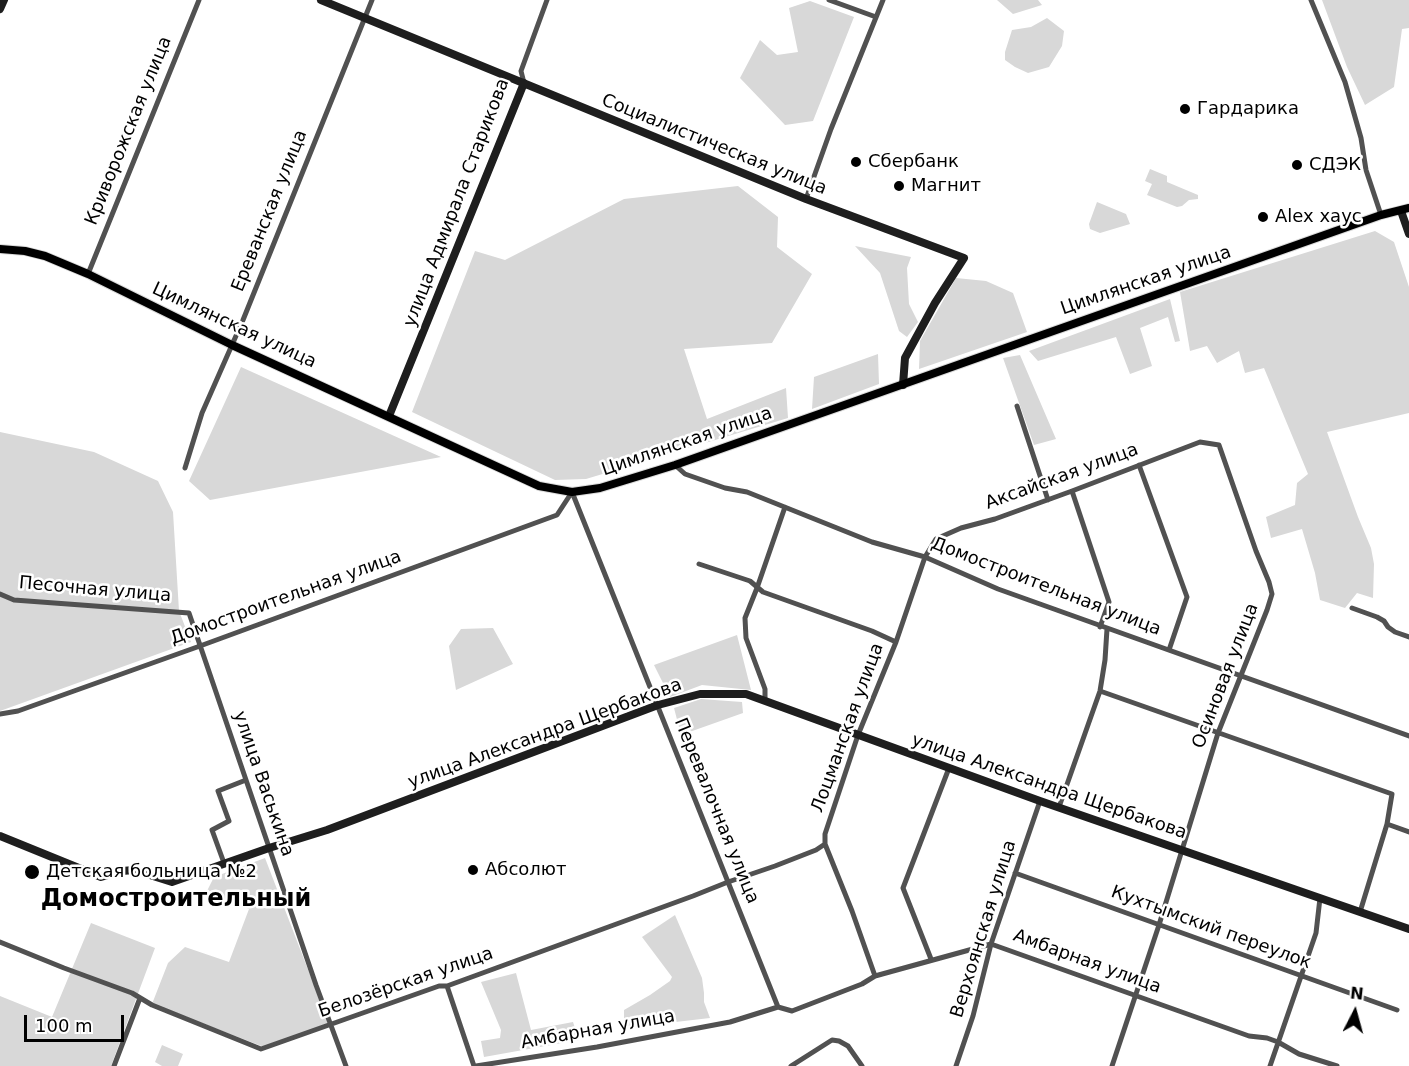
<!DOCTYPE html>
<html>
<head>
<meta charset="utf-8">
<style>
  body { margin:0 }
  #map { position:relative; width:1409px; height:1066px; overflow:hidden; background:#fff; font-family:"DejaVu Sans",sans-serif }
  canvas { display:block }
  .north { position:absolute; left:1325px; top:982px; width:60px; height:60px; -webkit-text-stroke:4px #fff; paint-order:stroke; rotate:6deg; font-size:16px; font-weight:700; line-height:24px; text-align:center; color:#000 }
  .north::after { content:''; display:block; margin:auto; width:21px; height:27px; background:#000; clip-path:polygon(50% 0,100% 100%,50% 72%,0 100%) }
  .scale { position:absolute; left:24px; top:1015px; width:100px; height:27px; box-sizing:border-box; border:3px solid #000; border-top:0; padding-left:8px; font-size:18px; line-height:21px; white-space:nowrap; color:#000; -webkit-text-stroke:4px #fff; paint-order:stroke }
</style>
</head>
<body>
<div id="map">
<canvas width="1409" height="1066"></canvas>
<div class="north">N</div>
<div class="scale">100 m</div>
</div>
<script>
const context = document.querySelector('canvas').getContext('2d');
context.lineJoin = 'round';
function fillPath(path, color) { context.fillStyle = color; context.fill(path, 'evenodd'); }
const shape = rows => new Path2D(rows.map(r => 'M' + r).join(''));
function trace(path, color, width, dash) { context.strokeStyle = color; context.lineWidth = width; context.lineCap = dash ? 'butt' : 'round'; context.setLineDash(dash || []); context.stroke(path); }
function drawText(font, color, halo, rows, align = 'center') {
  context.font = font + ' "DejaVu Sans",sans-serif'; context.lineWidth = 5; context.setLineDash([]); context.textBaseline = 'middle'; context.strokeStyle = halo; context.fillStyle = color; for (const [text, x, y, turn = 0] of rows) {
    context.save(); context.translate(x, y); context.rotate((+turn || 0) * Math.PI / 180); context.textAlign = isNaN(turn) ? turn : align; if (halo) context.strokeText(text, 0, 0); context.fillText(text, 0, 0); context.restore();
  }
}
fillPath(shape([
  [997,0,1038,0,1042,5,1013,14],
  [1322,0,1409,0,1409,28,1402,29,1394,87,1365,105,1347,67],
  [810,1,854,17,813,121,785,125,740,78,760,40,777,55,798,52,789,8],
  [1047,18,1064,31,1062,46,1049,67,1028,73,1015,67,1005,60,1005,52,1012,30,1031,27],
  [1150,169,1167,176,1167,182,1198,195,1198,199,1189,200,1182,206,1177,207,1147,195,1152,184,1145,181],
  [738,186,778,217,777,247,812,274,772,343,684,349,707,419,786,388,788,418,586,479,555,480,412,412,475,251,505,260,624,199],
  [1097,202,1126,214,1130,224,1100,233,1090,229,1089,224],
  [1375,231,1394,242,1409,287,1409,413,1327,432,1358,517,1371,548,1374,564,1373,598,1357,593,1345,608,1320,600,1315,573,1302,529,1271,538,1266,517,1295,505,1297,483,1308,474,1264,368,1245,373,1239,351,1217,363,1207,346,1190,351,1180,292],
  [855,246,911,257,907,268,909,304,918,322,907,337,899,331,880,273],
  [956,278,986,281,1013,293,1027,332,919,369,920,341],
  [1170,299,1180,341,1175,342,1168,317,1140,328,1152,366,1130,374,1116,337,1038,361,1029,351],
  [878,354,879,384,812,409,814,377],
  [1020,355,1056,439,1034,445,1003,358],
  [241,367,441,457,210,500,189,481],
  [0,432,94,452,158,481,173,512,179,611,191,642,0,711],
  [493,628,513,664,456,690,449,646,461,629],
  [737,635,751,690,702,685,670,697,654,665],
  [701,699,742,702,743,713,681,735,674,708],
  [265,858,329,1024,264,1047,152,1004,168,963,185,947,229,962,249,909,206,893,214,877],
  [675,915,702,978,704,993,704,1002,710,1018,624,1028,624,1010,650,995,670,981,672,977,642,937],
  [91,923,155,948,111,1066,0,1066,0,996,52,1017],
  [516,973,531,1030,573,1022,579,1040,484,1057,481,1041,500,1038,501,1030,481,982],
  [162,1045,183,1054,178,1066,162,1066,155,1062]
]), '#d8d8d8');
const primary = shape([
  [0,249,25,251,45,256,88,274,232,345,539,486,572,492,600,488,675,465,1381,215,1409,208]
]);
trace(primary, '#dbdbdb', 10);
trace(shape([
  [829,0,876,17],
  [1311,0,1345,82,1361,138,1366,170,1381,215],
  [524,83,521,71,547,0],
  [806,199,831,129,883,0],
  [88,274,199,0],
  [1017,406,1048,500],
  [675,465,685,474,725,488,747,492,872,542,925,557,998,589,1409,736],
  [1139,465,1187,597,1169,650],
  [185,468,202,413,243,320,372,0],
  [1072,491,1109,602,1100,627],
  [572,492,778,1007],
  [699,564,750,581,763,592,872,631,896,642],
  [0,594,14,600,189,613,316,985,346,1066],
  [1352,608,1377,617,1384,621,1388,627,1395,632,1409,637],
  [1100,691,1392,794,1387,824,1409,832],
  [765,701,765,689,746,638,745,618,757,588,785,507],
  [0,714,18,711,200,646,557,515,572,492],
  [1059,807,1100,691,1105,660,1107,629],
  [224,863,212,830,229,821,218,791,246,780],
  [1015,873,1397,1010],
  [1360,912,1387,824],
  [0,942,64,968,132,993,152,1005,261,1049,439,986,447,986,693,896,728,882,775,866,816,850,825,844],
  [931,959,903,888,949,768],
  [875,976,852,911,825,844,825,834,858,735,896,642,925,557,936,539,961,528,995,519,1072,491,1200,442,1219,445,1256,551,1269,582,1272,594,1267,610,1218,733,1159,925,1112,1066],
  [447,986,474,1066],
  [114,1066,140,998],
  [476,1066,597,1047,730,1022,778,1007,792,1011,862,984,875,976,991,944,1249,1036,1267,1038,1278,1042,1299,1054,1337,1066],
  [791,1066,832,1040,839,1041,848,1046,862,1066],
  [956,1066,973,1016,991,944,1040,801],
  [1270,1066,1316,933,1320,898]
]), '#515151', 5);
trace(shape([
  [321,0,806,199,964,258,935,303,905,358,903,385],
  [0,9,4,0],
  [1401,211,1409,234],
  [389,416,524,83],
  [0,836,101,877,122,871,134,870,172,882,269,848,327,830,658,705,700,694,746,694,1040,801,1409,929]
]), '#1e1e1e', 8);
trace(primary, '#000', 8);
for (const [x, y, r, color] of [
  [1185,109,6,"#000"],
  [856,162,6,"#000"],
  [1297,165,6,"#000"],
  [899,186,6,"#000"],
  [1263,217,6,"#000"],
  [473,870,6,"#000"],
  [32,872,8,"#000"]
]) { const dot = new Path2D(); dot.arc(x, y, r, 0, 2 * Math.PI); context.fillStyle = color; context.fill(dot); trace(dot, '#fff', 2); }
drawText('18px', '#000', '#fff', [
  ["Гардарика",1197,109],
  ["Сбербанк",868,162],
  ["СДЭК",1309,165],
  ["Магнит",911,186],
  ["Alex хаус",1275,217],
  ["Абсолют",485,870],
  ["Детская больница №2",46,872]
], 'left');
drawText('18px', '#000', '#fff', [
  ["Криворожская улица",129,131,-68],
  ["Социалистическая улица",714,145,22],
  ["улица Адмирала Старикова",457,203,-69],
  ["Ереванская улица",270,211,-68],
  ["Цимлянская улица",1146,281,-19],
  ["Цимлянская улица",234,326,25],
  ["Цимлянская улица",687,442,-19],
  ["Аксайская улица",1062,477,-20],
  ["Домостроительная улица",1046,587,21],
  ["Песочная улица",95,590,5],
  ["Домостроительная улица",286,598,-20],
  ["Осиновая улица",1226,676,-69],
  ["Лоцманская улица",848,728,-70],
  ["улица Александра Щербакова",545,734,-20],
  ["улица Васькина",263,784,71],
  ["улица Александра Щербакова",1049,787,19],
  ["Перевалочная улица",716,811,68],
  ["Кухтымский переулок",1211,928,20],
  ["Верхоянская улица",984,929,-73],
  ["Амбарная улица",1087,962,20],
  ["Белозёрская улица",406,983,-19],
  ["Амбарная улица",598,1030,-10]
]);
drawText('bold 24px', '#000', '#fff', [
  ["Домостроительный",176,900]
]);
</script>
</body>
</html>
